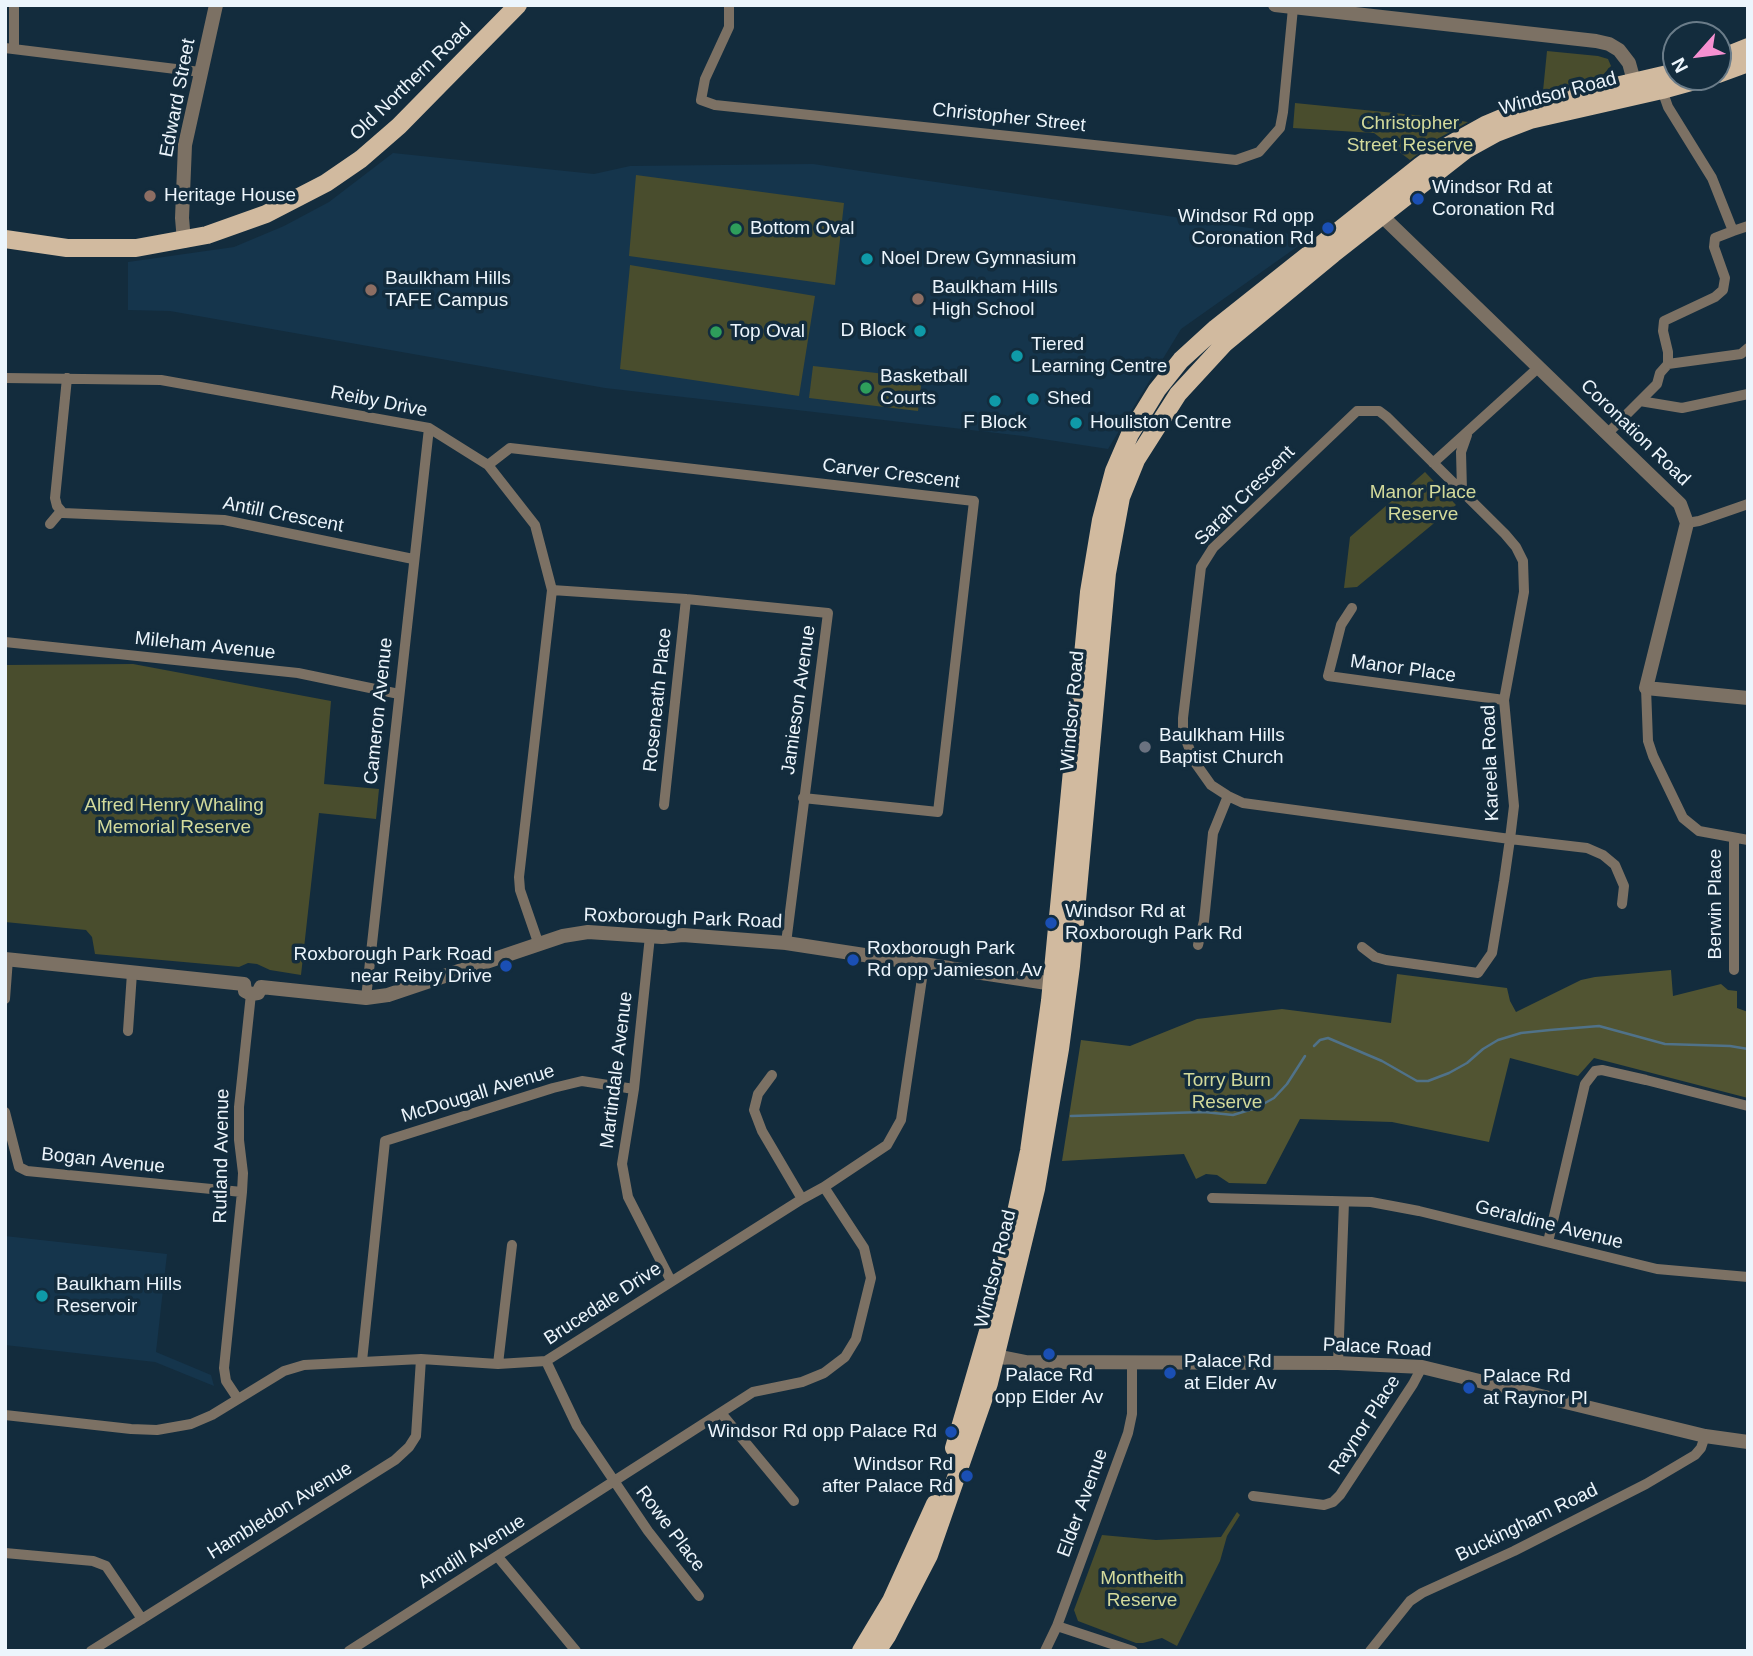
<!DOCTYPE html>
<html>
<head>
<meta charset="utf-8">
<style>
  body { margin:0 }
  #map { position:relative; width:1753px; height:1656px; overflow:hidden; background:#132c3d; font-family:Arial,sans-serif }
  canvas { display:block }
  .frame { position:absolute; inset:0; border:7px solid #ecf5fc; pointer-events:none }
  .north { position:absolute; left:1662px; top:21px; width:70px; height:70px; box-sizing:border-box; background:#132c3d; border:2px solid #6a7c89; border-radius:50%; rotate:242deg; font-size:19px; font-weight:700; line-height:28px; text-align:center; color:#ecf5fc }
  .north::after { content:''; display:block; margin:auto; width:24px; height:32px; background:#f590d1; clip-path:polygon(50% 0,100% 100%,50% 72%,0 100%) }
</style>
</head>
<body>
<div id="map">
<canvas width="1753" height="1656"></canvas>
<div class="frame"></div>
<div class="north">N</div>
</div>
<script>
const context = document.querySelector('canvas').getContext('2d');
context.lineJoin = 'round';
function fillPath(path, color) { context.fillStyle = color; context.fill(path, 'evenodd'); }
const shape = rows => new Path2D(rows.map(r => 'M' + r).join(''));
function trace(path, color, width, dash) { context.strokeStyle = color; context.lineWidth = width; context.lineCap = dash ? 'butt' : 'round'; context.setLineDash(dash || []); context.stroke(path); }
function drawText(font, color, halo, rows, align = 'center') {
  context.font = font + ' Arial,sans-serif'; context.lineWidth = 7; context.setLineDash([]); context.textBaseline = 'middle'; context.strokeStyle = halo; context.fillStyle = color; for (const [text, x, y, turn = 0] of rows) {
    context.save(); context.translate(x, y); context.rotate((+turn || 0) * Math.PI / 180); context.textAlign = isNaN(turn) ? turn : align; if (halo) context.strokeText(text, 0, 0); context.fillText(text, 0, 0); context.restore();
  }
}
fillPath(shape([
  [393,153,594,174,630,166,813,164,1311,237,1181,329,1108,449,1023,436,605,388,170,311,128,310,128,262,234,247,284,226,329,202],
  [5,1236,167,1254,156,1352,211,1375,214,1386,155,1362,5,1345]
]), '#15354c');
fillPath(shape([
  [1547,51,1598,56,1608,59,1611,66,1601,77,1543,91],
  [1295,103,1434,117,1468,122,1439,138,1410,160,1374,133,1293,128],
  [636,175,844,203,835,285,629,256],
  [630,265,815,296,799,396,620,369],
  [813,366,922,378,918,411,809,398],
  [1425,472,1456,505,1357,587,1344,588,1350,537],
  [133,664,331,701,324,784,379,789,376,819,319,813,301,975,270,970,257,964,248,963,239,967,95,954,92,937,86,930,5,922,5,665],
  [1237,1512,1240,1515,1227,1536,1220,1561,1177,1646,1162,1638,1143,1643,1136,1643,1078,1621,1074,1610,1102,1535,1156,1540,1221,1537]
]), '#494d2d');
fillPath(shape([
  [1671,970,1673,996,1721,984,1728,990,1737,991,1737,1008,1748,1012,1748,1098,1594,1058,1578,1076,1510,1058,1489,1142,1392,1122,1300,1119,1266,1184,1229,1183,1217,1175,1206,1174,1196,1179,1184,1154,1062,1161,1081,1040,1130,1046,1197,1019,1282,1009,1391,1023,1397,974,1507,988,1510,1001,1516,1012,1581,980,1595,977]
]), '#515432');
trace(shape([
  [1314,1046,1320,1040,1328,1038,1382,1061,1417,1081,1428,1081,1449,1073,1467,1063,1483,1049,1498,1040,1521,1033,1550,1030,1599,1026,1665,1044,1730,1046,1748,1049],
  [1071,1116,1204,1112,1233,1115,1256,1108,1274,1098,1287,1084,1305,1056]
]), '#507289', 2.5);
trace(shape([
  [14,5,14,49],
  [729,5,729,27,705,79,701,100,715,105,1236,160,1259,152,1280,128,1283,112,1293,8],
  [5,48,200,72],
  [1733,231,1748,226],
  [1668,364,1741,354,1748,348],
  [5,378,161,380,429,428,488,465,535,525,552,590,519,877,520,890,539,945],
  [67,378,55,498,57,506,63,513,224,520,413,559],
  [1640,401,1682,408,1748,394],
  [1608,433,1657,384,1660,373,1668,364,1668,352,1663,331,1664,321,1715,297,1723,290,1725,278,1714,247,1715,238,1733,231,1712,178,1668,107,1662,90],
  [1433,463,1539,367],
  [488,465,510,448,974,501,938,812,803,798],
  [1462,491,1461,452,1467,435],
  [1687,523,1699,521,1748,504],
  [50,524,61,511],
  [552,590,686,599,828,613,786,943],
  [1352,608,1341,625,1328,676,1504,700],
  [5,642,298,673,399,694],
  [1646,688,1648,741,1653,756,1683,818,1699,831,1748,840],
  [664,805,686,599],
  [1734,839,1734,970],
  [650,936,634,1089,622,1164,628,1197,671,1281],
  [1198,945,1204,921,1213,833,1228,796],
  [1362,947,1375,957,1386,960,1478,973,1492,953,1504,881,1510,839,1514,806,1504,700,1524,592,1523,561,1516,547,1505,534,1387,417,1379,411,1357,411,1213,548,1201,567,1183,718,1183,732,1194,761,1211,785,1228,796,1243,803,1510,839,1587,848,1603,855,1615,865,1624,886,1622,904],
  [366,998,429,428],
  [5,999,8,959],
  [128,1031,132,973],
  [772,1075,758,1094,754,1110,762,1131,802,1199],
  [5,1112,19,1167,27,1171,242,1192],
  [1212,1198,1371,1202,1419,1211,1657,1269,1748,1277],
  [1548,1242,1585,1084,1595,1071,1602,1070,1646,1080,1748,1106],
  [362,1361,385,1141,553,1088,582,1081,634,1089],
  [546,1361,577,1426,648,1531,699,1596],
  [1338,1363,1344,1202],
  [498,1364,512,1245],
  [238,1399,226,1381,224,1368,242,1192,243,1173,239,1140,239,1107,251,994],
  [721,1413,794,1501],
  [5,1415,131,1429,157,1430,191,1424,212,1415,284,1371,304,1365,421,1359,498,1364,546,1361,802,1199,824,1187,887,1145,901,1120,924,965],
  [1253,1496,1324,1505,1333,1502,1340,1495,1413,1384,1422,1367],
  [5,1553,93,1561,106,1566,142,1619],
  [498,1557,576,1651],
  [1057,1626,1133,1651],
  [91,1651,395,1460,409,1447,416,1436,421,1359],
  [349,1651,753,1392,802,1382,824,1373,845,1357,856,1339,871,1278,864,1248,824,1187],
  [1045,1651,1057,1626,1128,1433,1132,1414,1132,1364],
  [1370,1651,1410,1601,1422,1593,1514,1551,1646,1484,1695,1455,1701,1448,1705,1436]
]), '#7c7164', 10);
trace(shape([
  [1275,5,1596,41,1609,44,1619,50,1629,63,1634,81],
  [1383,217,1680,504,1687,523,1646,688,1748,698],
  [184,241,182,218,185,145,216,5],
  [5,959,244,984],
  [244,984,245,991,251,994,258,993,261,987],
  [261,987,366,998,388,995,563,936,588,932,662,937,683,935,786,943,1060,985],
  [996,1356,1026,1362,1338,1363,1422,1367,1705,1436,1748,1442]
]), '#7c7164', 14);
trace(shape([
  [1718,59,1748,47],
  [1718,74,1748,63],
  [5,239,67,248,136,248,207,235,266,214,326,183,361,159,399,126,518,5],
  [954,1448,998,1297,1029,1151,1050,1001,1089,592,1101,520,1114,471,1130,434,1157,390,1181,360,1216,328,1420,166,1449,145,1485,125,1530,106,1676,72],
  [861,1651,891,1601,935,1504],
  [877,1651,887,1636,929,1555,989,1383,1036,1189,1060,1049,1071,966,1107,573,1121,497,1136,460,1178,394,1225,343,1333,254,1467,149,1496,133,1530,120,1662,90,1709,77]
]), '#d1ba9f', 18);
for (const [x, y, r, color] of [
  [150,196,7,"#8d6e63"],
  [1418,199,7,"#1a4fb4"],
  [1328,228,7,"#1a4fb4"],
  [736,229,7,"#2e9e5b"],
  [867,259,7,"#0f9aa8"],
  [371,290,7,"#8d6e63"],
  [918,299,7,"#8d6e63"],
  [920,331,7,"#0f9aa8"],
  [716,332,7,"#2e9e5b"],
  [1017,356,7,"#0f9aa8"],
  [866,388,7,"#2e9e5b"],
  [1033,399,7,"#0f9aa8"],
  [995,401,7,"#0f9aa8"],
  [1076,423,7,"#0f9aa8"],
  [1145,747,7,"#6b7280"],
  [1051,923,7,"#1a4fb4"],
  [853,960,7,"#1a4fb4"],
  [506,966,7,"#1a4fb4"],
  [42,1296,7,"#0f9aa8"],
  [1049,1354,7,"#1a4fb4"],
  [1170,1373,7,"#1a4fb4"],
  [1469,1388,7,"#1a4fb4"],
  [951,1432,7,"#1a4fb4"],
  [967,1476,7,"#1a4fb4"]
]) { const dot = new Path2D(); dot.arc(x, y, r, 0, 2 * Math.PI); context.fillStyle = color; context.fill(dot); trace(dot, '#132c3d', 2.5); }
drawText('19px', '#ecf5fc', '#132c3d', [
  ["Old Northern Road",411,82,-44],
  ["Windsor Road",1558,94,-15],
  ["Edward Street",178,98,-79],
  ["Christopher Street",1009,118,6],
  ["Reiby Drive",379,402,11],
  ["Coronation Road",1635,433,44],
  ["Carver Crescent",891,474,7],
  ["Sarah Crescent",1245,496,-45],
  ["Antill Crescent",283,515,11],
  ["Mileham Avenue",205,646,6],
  ["Manor Place",1403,669,8],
  ["Roseneath Place",658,700,-84],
  ["Jamieson Avenue",799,700,-82],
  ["Cameron Avenue",379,711,-84],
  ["Windsor Road",1073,711,-85],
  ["Kareela Road",1491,763,-92],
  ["Berwin Place",1716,904,-90],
  ["Roxborough Park Road",683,919,2],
  ["Martindale Avenue",617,1070,-83],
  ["McDougall Avenue",478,1094,-17],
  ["Rutland Avenue",222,1156,-89],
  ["Bogan Avenue",103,1161,6],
  ["Geraldine Avenue",1549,1225,14],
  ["Windsor Road",996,1269,-76],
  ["Brucedale Drive",603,1304,-33],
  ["Palace Road",1377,1348,3],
  ["Raynor Place",1365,1425,-57],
  ["Elder Avenue",1083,1503,-70],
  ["Hambledon Avenue",280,1511,-32],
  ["Buckingham Road",1527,1523,-26],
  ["Rowe Place",670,1529,53],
  ["Arndill Avenue",472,1552,-32]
]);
drawText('19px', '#d3da9b', '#132c3d', [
  ["Christopher",1410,124],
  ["Street Reserve",1410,146],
  ["Manor Place",1423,493],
  ["Reserve",1423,515],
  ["Alfred Henry Whaling",174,806],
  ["Memorial Reserve",174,828],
  ["Torry Burn",1227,1081],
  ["Reserve",1227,1103],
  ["Montheith",1142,1579],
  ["Reserve",1142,1601]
]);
drawText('19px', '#ecf5fc', '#132c3d', [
  ["Windsor Rd at",1432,188],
  ["Coronation Rd",1432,210],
  ["Heritage House",164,196],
  ["Windsor Rd opp",1314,217,"right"],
  ["Coronation Rd",1314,239,"right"],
  ["Bottom Oval",750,229],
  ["Noel Drew Gymnasium",881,259],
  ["Baulkham Hills",385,279],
  ["TAFE Campus",385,301],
  ["Baulkham Hills",932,288],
  ["High School",932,310],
  ["D Block",906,331,"right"],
  ["Top Oval",730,332],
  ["Tiered",1031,345],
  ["Learning Centre",1031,367],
  ["Basketball",880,377],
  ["Courts",880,399],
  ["Shed",1047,399],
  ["F Block",995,423,"center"],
  ["Houliston Centre",1090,423],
  ["Baulkham Hills",1159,736],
  ["Baptist Church",1159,758],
  ["Windsor Rd at",1065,912],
  ["Roxborough Park Rd",1065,934],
  ["Roxborough Park",867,949],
  ["Rd opp Jamieson Av",867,971],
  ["Roxborough Park Road",492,955,"right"],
  ["near Reiby Drive",492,977,"right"],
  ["Baulkham Hills",56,1285],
  ["Reservoir",56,1307],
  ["Palace Rd",1184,1362],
  ["at Elder Av",1184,1384],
  ["Palace Rd",1049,1376,"center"],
  ["opp Elder Av",1049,1398,"center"],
  ["Palace Rd",1483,1377],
  ["at Raynor Pl",1483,1399],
  ["Windsor Rd opp Palace Rd",937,1432,"right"],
  ["Windsor Rd",953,1465,"right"],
  ["after Palace Rd",953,1487,"right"]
], 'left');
</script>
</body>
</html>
